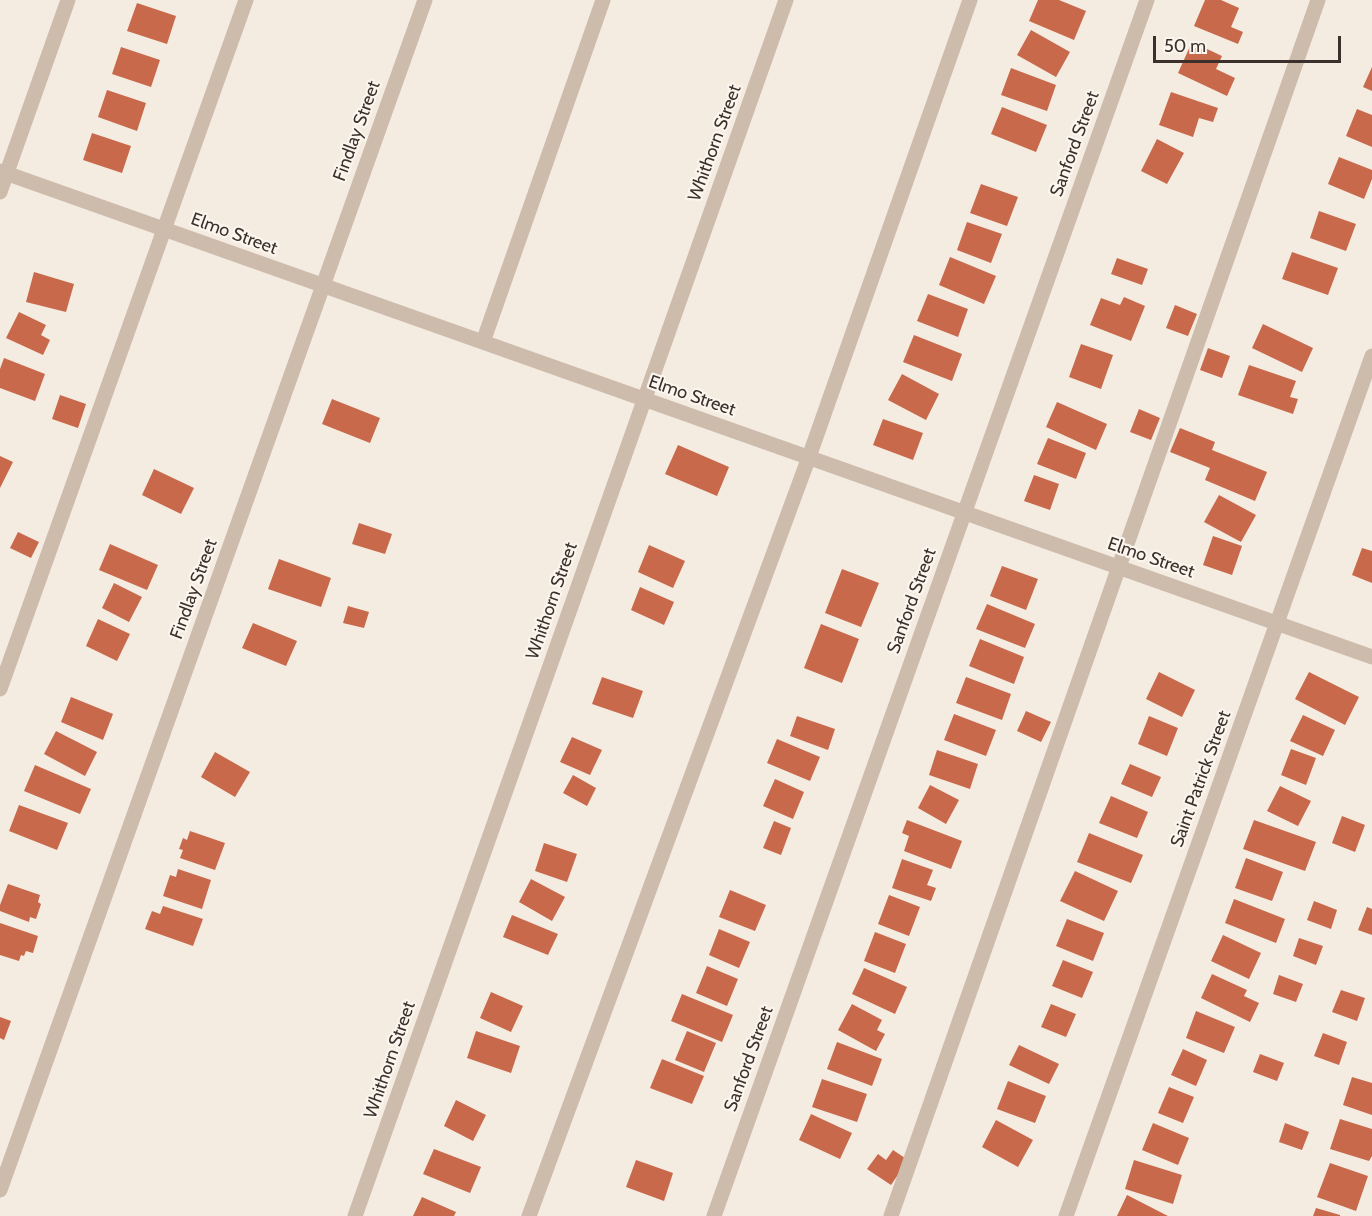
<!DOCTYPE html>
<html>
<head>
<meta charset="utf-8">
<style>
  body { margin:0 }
  #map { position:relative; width:1372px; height:1216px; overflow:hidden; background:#f4ebe1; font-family:Cabin,sans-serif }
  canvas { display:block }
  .scale { position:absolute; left:1153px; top:36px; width:188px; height:27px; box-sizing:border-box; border:3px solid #3b302b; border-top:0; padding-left:8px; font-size:18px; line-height:21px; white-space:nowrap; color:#3b302b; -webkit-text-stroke:4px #fbf5ee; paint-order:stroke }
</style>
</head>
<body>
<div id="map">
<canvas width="1372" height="1216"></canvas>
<div class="scale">50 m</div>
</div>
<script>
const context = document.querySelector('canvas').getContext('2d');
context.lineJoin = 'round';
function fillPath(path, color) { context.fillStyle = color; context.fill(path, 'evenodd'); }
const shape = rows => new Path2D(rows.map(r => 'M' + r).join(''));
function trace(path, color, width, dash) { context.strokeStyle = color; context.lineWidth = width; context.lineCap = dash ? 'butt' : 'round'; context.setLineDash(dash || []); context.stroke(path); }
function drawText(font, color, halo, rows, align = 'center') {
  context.font = font + ' Cabin,sans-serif'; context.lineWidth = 4.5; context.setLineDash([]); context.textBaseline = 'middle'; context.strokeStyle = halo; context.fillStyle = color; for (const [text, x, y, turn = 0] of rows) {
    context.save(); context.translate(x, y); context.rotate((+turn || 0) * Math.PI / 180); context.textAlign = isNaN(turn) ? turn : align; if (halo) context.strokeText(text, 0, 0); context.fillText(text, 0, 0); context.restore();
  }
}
fillPath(shape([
  [1038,0,1059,0,1086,11,1074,40,1029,21],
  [1205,0,1221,0,1239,8,1231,27,1243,32,1238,44,1194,26],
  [137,3,176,16,167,44,127,31],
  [1031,30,1070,52,1056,77,1017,55],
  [1192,42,1222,56,1216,69,1235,78,1227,96,1178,73],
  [121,47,160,60,151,87,112,74],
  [1372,67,1372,91,1363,87],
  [1011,68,1056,85,1047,111,1001,95],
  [107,90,146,103,137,131,98,117],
  [1171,92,1218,108,1213,122,1199,118,1193,137,1159,125],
  [1002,107,1047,125,1036,152,991,134],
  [1357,109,1372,115,1372,147,1346,136],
  [92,133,131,146,122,173,83,160],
  [1157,139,1184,153,1167,184,1141,171],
  [1339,157,1372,170,1372,179,1364,199,1328,184],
  [981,184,1018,197,1007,226,970,213],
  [1319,211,1356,224,1346,251,1310,238],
  [967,222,1002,234,991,263,957,250],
  [1292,252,1338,268,1328,295,1282,279],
  [950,257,996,276,984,304,939,285],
  [1117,258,1148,269,1142,285,1111,274],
  [34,272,74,284,66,312,26,302],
  [928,294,968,309,958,337,917,321],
  [1124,297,1145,306,1131,341,1090,325,1101,298,1120,305],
  [1175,305,1197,314,1188,336,1166,328],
  [19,312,46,325,41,335,50,340,43,355,6,338],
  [1263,324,1313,348,1302,372,1252,348],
  [914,335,962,354,952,381,903,362],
  [1081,344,1113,355,1101,389,1069,377],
  [1208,348,1230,356,1222,378,1200,370],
  [4,358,45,374,35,401,0,388,0,369],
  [1249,365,1296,381,1290,397,1298,399,1293,414,1238,395],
  [902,374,939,394,926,420,888,400],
  [60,395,86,404,78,428,52,419],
  [332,399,380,418,370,443,322,424],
  [1057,402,1107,424,1096,450,1046,427],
  [1139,409,1160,418,1151,440,1130,432],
  [883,419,923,433,913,460,873,445],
  [1180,428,1215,442,1212,450,1267,472,1255,501,1205,480,1210,468,1170,452],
  [1048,438,1086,453,1076,479,1037,464],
  [678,445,729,467,717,496,665,474],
  [0,456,13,462,0,488],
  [154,469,194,488,181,514,142,495],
  [1034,475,1059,484,1050,510,1024,501],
  [1219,495,1256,515,1241,542,1204,522],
  [359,523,392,534,385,554,352,544],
  [18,532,39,542,31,558,10,548],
  [1213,536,1242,546,1232,575,1203,565],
  [110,544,158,565,147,590,99,570],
  [649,545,685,561,673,588,638,572],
  [1362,548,1372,551,1372,583,1352,575],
  [279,559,331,578,321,607,268,589],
  [1002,566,1038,579,1026,610,990,596],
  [842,569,879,583,861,627,825,613],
  [114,583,142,597,129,622,102,608],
  [640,587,674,602,664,625,631,610],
  [987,604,1035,624,1025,648,976,629],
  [348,606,369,612,364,628,343,623],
  [98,619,130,634,117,661,86,646],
  [253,623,297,641,286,666,242,648],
  [821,624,859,639,842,683,804,668],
  [980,639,1024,657,1014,684,969,666],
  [1159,672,1195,690,1182,717,1146,699],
  [1309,672,1359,697,1345,725,1295,699],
  [602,677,643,691,633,718,592,704],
  [966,677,1011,694,1002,720,956,703],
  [71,697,113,714,103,740,61,722],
  [1026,711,1051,722,1041,742,1017,731],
  [954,714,996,730,986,756,944,740],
  [1303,715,1335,730,1323,756,1290,741],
  [797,716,835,729,828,750,790,736],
  [1149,716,1178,728,1167,756,1138,744],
  [56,731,97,752,85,776,44,754],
  [572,737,602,750,590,775,560,762],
  [777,739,820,757,810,781,767,763],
  [1291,749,1316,758,1306,785,1281,775],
  [937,750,978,764,970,789,929,775],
  [215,752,250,772,235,797,201,777],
  [1130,764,1161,777,1152,797,1121,784],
  [35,765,91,789,80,814,24,791],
  [573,775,596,788,587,806,563,793],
  [775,779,804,792,793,819,763,806],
  [930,785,959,800,946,824,918,808],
  [1280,786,1311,801,1298,826,1267,811],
  [1111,796,1148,812,1137,838,1099,823],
  [19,805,68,823,57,850,9,831],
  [1342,816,1365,825,1355,852,1332,843],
  [907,820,962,841,951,869,904,851,909,836,902,833],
  [1254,820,1316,842,1305,871,1243,849],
  [774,821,791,828,781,855,763,848],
  [190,831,225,843,215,870,180,858,183,850,179,849,183,838,187,840],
  [1089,833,1143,855,1131,883,1077,862],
  [544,843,577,854,567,882,535,871],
  [1246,858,1283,872,1272,901,1235,888],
  [902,859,933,870,927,885,936,888,931,901,892,888],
  [178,869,211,880,202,909,163,896,170,875,176,877],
  [1075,871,1118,891,1104,921,1060,901],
  [531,879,565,897,552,921,519,902],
  [8,884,40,895,38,902,41,904,36,919,30,917,29,922,0,911,0,905],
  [730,890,766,905,755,931,719,917],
  [889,895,920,907,909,936,878,924],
  [1234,899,1285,919,1276,943,1225,923],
  [1314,901,1337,910,1331,929,1307,920],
  [163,906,203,919,193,946,145,929,152,911,160,914],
  [1367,907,1372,909,1372,935,1358,930],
  [512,915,558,934,548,955,503,937],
  [1067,919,1104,933,1093,961,1056,946],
  [0,923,38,936,33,953,26,951,24,956,21,955,19,961,0,955],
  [719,929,750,942,739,968,709,955],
  [875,932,906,944,895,973,864,961],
  [1223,935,1261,953,1249,979,1211,961],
  [1299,938,1323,946,1316,965,1293,956],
  [1063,960,1093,972,1082,998,1052,986],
  [707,966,738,979,727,1006,696,993],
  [864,968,907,987,895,1014,852,994],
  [1212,974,1247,990,1244,996,1259,1003,1250,1022,1201,998],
  [1279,975,1303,984,1296,1002,1273,994],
  [1341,990,1365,998,1357,1021,1332,1012],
  [491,992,523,1006,511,1032,480,1018],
  [682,994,733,1015,722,1042,671,1021],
  [852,1004,882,1020,877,1030,885,1034,876,1051,838,1030],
  [1051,1004,1076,1014,1066,1037,1041,1027],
  [1196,1011,1235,1027,1224,1053,1186,1038],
  [0,1017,11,1021,4,1040,0,1038],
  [476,1031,520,1046,511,1073,467,1058],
  [687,1031,716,1043,704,1072,675,1060],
  [1323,1033,1347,1042,1339,1065,1314,1056],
  [837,1042,882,1059,872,1086,827,1069],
  [1019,1045,1059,1064,1049,1084,1009,1065],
  [1183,1049,1207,1060,1196,1086,1171,1075],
  [1260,1054,1284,1063,1277,1081,1253,1072],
  [662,1059,704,1076,692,1104,650,1088],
  [1352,1077,1372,1083,1372,1115,1343,1105],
  [822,1079,867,1094,857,1122,812,1107],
  [1008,1081,1046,1096,1035,1123,997,1109],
  [1169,1087,1194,1097,1183,1123,1158,1113],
  [456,1100,486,1115,473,1141,444,1126],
  [811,1114,852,1133,840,1159,799,1140],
  [1340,1119,1372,1129,1372,1156,1369,1161,1330,1149],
  [996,1120,1033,1140,1018,1167,982,1147],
  [1153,1123,1189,1138,1178,1165,1142,1150],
  [1285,1123,1309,1132,1302,1150,1279,1142],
  [434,1149,481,1167,470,1193,423,1174],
  [893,1150,908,1160,891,1185,867,1169,878,1154,886,1160],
  [636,1160,673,1173,664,1201,626,1187],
  [1134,1160,1182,1175,1173,1204,1125,1189],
  [1330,1163,1368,1176,1356,1211,1317,1197],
  [1127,1195,1168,1216,1117,1216],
  [422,1197,456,1212,454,1216,413,1216],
  [1316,1208,1340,1215,1340,1216,1313,1216]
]), '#c8694b');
trace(shape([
  [0,171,1372,657],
  [0,192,68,0],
  [483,342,603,0],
  [0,689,246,0],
  [0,1190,425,0],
  [355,1216,786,0],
  [529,1216,809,457,970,0],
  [714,1216,1147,0],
  [891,1216,1318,0],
  [1066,1216,1372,356]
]), '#cdbbac', 15);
drawText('18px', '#3b302b', '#fbf5ee', [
  ["Findlay Street",357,131,-70],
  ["Whithorn Street",715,143,-70],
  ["Sanford Street",1075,144,-70],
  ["Elmo Street",234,234,20],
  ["Elmo Street",692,396,19],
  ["Elmo Street",1151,558,19],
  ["Findlay Street",194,589,-70],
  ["Whithorn Street",552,601,-71],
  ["Sanford Street",912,601,-70],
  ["Saint Patrick Street",1201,779,-70],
  ["Sanford Street",749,1059,-70],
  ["Whithorn Street",390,1060,-71]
]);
</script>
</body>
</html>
